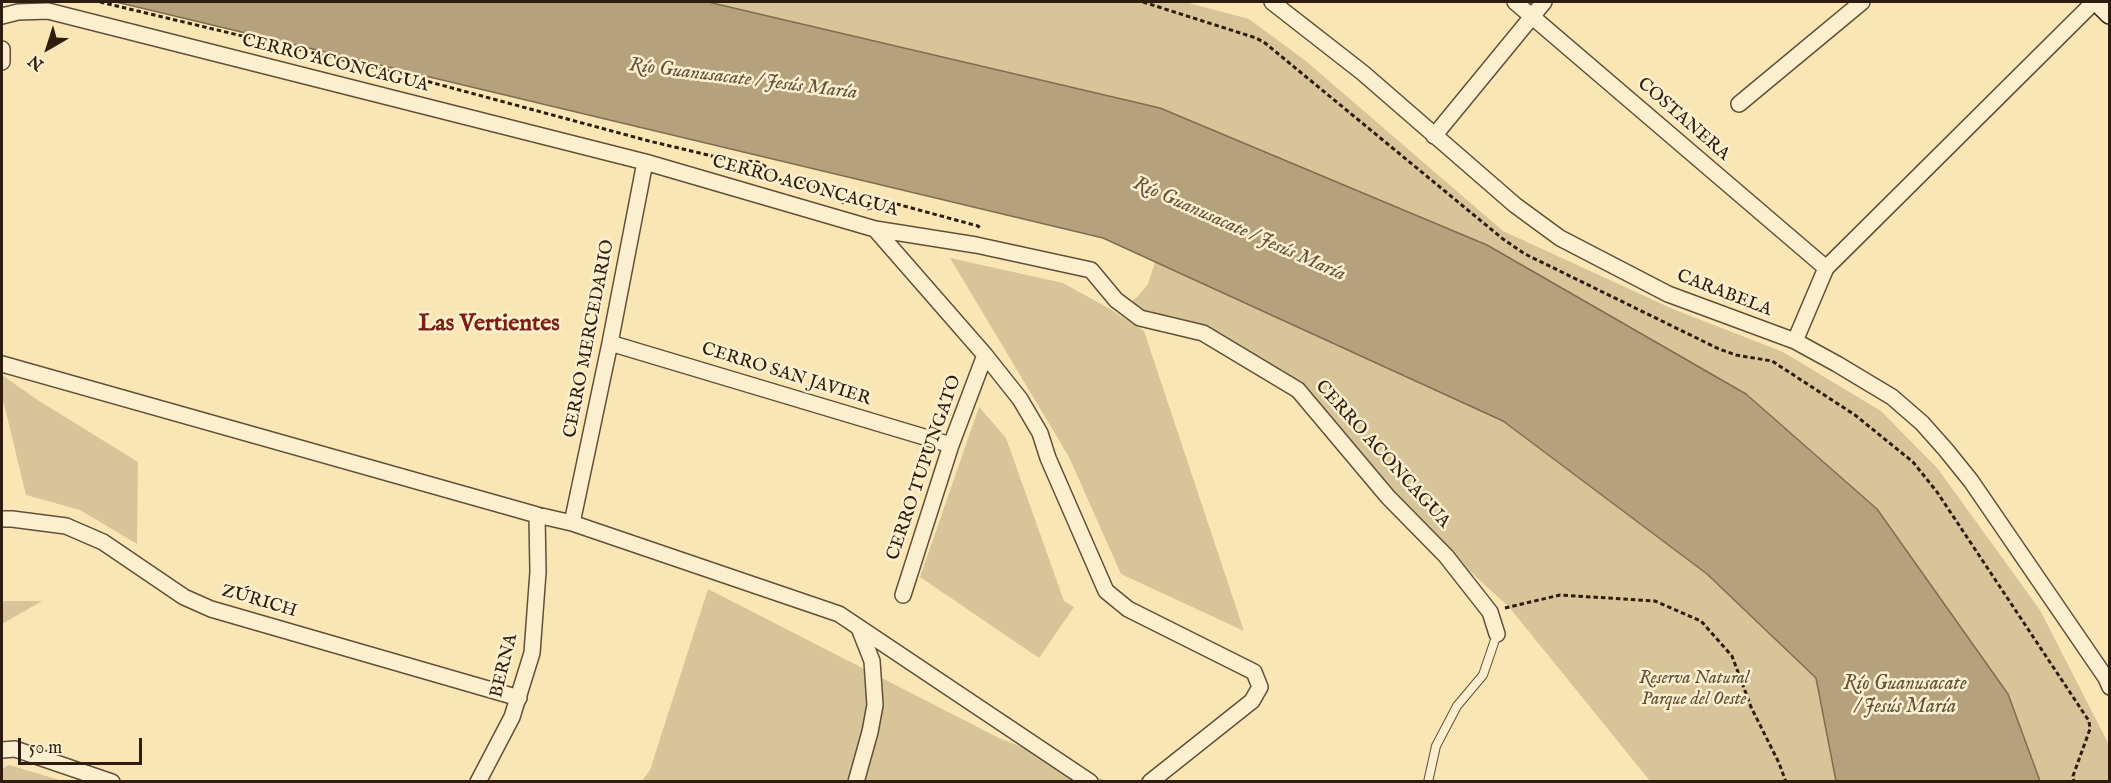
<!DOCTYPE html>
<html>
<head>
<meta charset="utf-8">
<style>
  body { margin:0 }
  #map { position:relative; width:2111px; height:783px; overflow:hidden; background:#fae6b5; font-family:"IM FELL English",serif }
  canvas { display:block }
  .frame { position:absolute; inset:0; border:3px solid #2e1d0e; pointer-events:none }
  .north { position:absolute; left:18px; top:18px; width:60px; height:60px; -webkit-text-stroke:4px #fcefcf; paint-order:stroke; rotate:219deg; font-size:16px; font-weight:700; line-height:24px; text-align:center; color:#2e1d0e }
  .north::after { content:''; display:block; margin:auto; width:21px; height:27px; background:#2e1d0e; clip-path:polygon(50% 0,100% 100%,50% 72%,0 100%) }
  .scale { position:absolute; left:18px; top:738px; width:124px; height:27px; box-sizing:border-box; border:3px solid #2e1d0e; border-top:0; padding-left:8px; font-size:18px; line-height:21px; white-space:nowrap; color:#2e1d0e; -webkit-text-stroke:4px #fcefcf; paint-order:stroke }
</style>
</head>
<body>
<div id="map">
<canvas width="2111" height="783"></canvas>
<div class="frame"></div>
<div class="north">N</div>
<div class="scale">50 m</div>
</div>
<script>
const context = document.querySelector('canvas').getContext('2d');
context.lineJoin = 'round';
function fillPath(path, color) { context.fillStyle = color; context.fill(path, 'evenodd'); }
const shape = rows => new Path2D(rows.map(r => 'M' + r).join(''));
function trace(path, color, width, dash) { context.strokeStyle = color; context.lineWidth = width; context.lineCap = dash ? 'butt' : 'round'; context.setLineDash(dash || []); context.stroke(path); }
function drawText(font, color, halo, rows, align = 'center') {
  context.font = font + ' "IM FELL English",serif'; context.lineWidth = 5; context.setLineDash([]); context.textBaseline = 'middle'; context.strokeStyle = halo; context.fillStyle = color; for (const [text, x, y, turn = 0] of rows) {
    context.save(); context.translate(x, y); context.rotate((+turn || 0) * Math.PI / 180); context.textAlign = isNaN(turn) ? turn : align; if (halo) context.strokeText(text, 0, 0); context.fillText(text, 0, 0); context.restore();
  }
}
fillPath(shape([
  [708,2,1185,2,1249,19,1307,62,1503,231,1673,309,1783,352,1881,411,1938,469,2040,610,2109,745,2109,781,2040,781,2008,694,1877,509,1746,394,1487,245,1160,108],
  [950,258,1063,283,1110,309,1144,331,1244,631,1121,574,1069,457],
  [1155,262,1503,421,1707,574,1816,678,1836,781,1650,781,1509,607,1388,497,1298,390,1203,333,1124,306,1136,298,1148,284],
  [2,375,36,399,138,462,137,544,80,510,26,495,2,396],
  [979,407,1006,438,1064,601,1074,607,1039,658,920,577],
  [708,589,999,738,1107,781,641,782,650,770],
  [2,601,42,601,2,624],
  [9,765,63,781,2,781,2,769]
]), '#d7c499');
const water = shape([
  [116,2,708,2,1160,108,1487,245,1746,394,1877,509,2008,694,2040,781,1836,781,1816,678,1707,574,1503,421,1103,238,116,2]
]);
fillPath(water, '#b5a27c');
trace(water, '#7f6d50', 1.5);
const lane = shape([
  [1428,782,1436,746,1457,706,1483,675,1497,634]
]);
const street = shape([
  [1272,2,1363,73,1515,205,1560,238,1668,294,1795,341,1837,364,1892,397,1922,423,1946,450,1971,481,2106,678,2110,687],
  [1515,2,1826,268],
  [2,16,18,12,48,11,645,162,875,229,976,245,1091,270,1116,300,1140,318,1203,333,1298,390,1388,497,1446,556,1490,612,1497,634],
  [2,49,2,62],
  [1739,104,1862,2],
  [1434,136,1544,2],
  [875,229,985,355,1020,399,1040,433,1048,458,1106,591,1128,609,1254,672,1260,687,1252,701,1150,782],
  [1795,341,1826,268,2094,2],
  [610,343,951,445],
  [2,364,537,515,572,523,839,614,1090,782],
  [2,519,12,519,66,526,103,542,184,597,211,609,519,698],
  [572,523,610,343,645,162],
  [903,595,951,445,985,355],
  [2,750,15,749,112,782],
  [478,782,512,717,532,653,538,572,537,515],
  [856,782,870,732,875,705,872,661,859,628]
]);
const secondary = shape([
  [2099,2,2110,13]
]);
trace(lane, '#614f38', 10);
trace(street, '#614f38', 18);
trace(secondary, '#2e1d0e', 24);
trace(shape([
  [100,2,389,71,649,141,729,160,758,162,769,169,783,183,807,182,844,203],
  [1143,2,1256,38,1265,43,1503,239,1525,254,1719,349,1736,355,1772,361,1855,415,1913,462,1937,492,2089,721,2090,729,2073,776,2074,782],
  [867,209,893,203,978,226,981,229],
  [1505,608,1560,595,1655,601,1701,621,1732,656,1751,707,1779,763,1786,782]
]), '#2e1d0e', 3, [4.5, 3]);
trace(lane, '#fcefcf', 8);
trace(street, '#fcefcf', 15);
trace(secondary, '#fcefcf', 21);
drawText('18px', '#2e1d0e', '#fcefcf', [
  ["CERRO ACONCAGUA",335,64,14],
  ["COSTANERA",1683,120,41],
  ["CERRO ACONCAGUA",805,187,15],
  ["CARABELA",1724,294,21],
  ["CERRO MERCEDARIO",590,339,-79],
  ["CERRO SAN JAVIER",786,375,17],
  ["CERRO ACONCAGUA",1382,455,48],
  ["CERRO TUPUNGATO",925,468,-71],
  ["ZÚRICH",259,602,16],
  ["BERNA",505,666,-76]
]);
drawText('italic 18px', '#614f38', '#fcefcf', [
  ["Reserva Natural",1694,679],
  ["Parque del Oeste",1694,700]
]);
drawText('italic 20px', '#64523a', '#fcefcf', [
  ["Río Guanusacate / Jesús María",743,80,7],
  ["Río Guanusacate / Jesús María",1239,230,24],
  ["Río Guanusacate",1905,685],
  ["/ Jesús María",1905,708]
]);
drawText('bold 24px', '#7a1f14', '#fcefcf', [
  ["Las Vertientes",489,325]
]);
</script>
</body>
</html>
